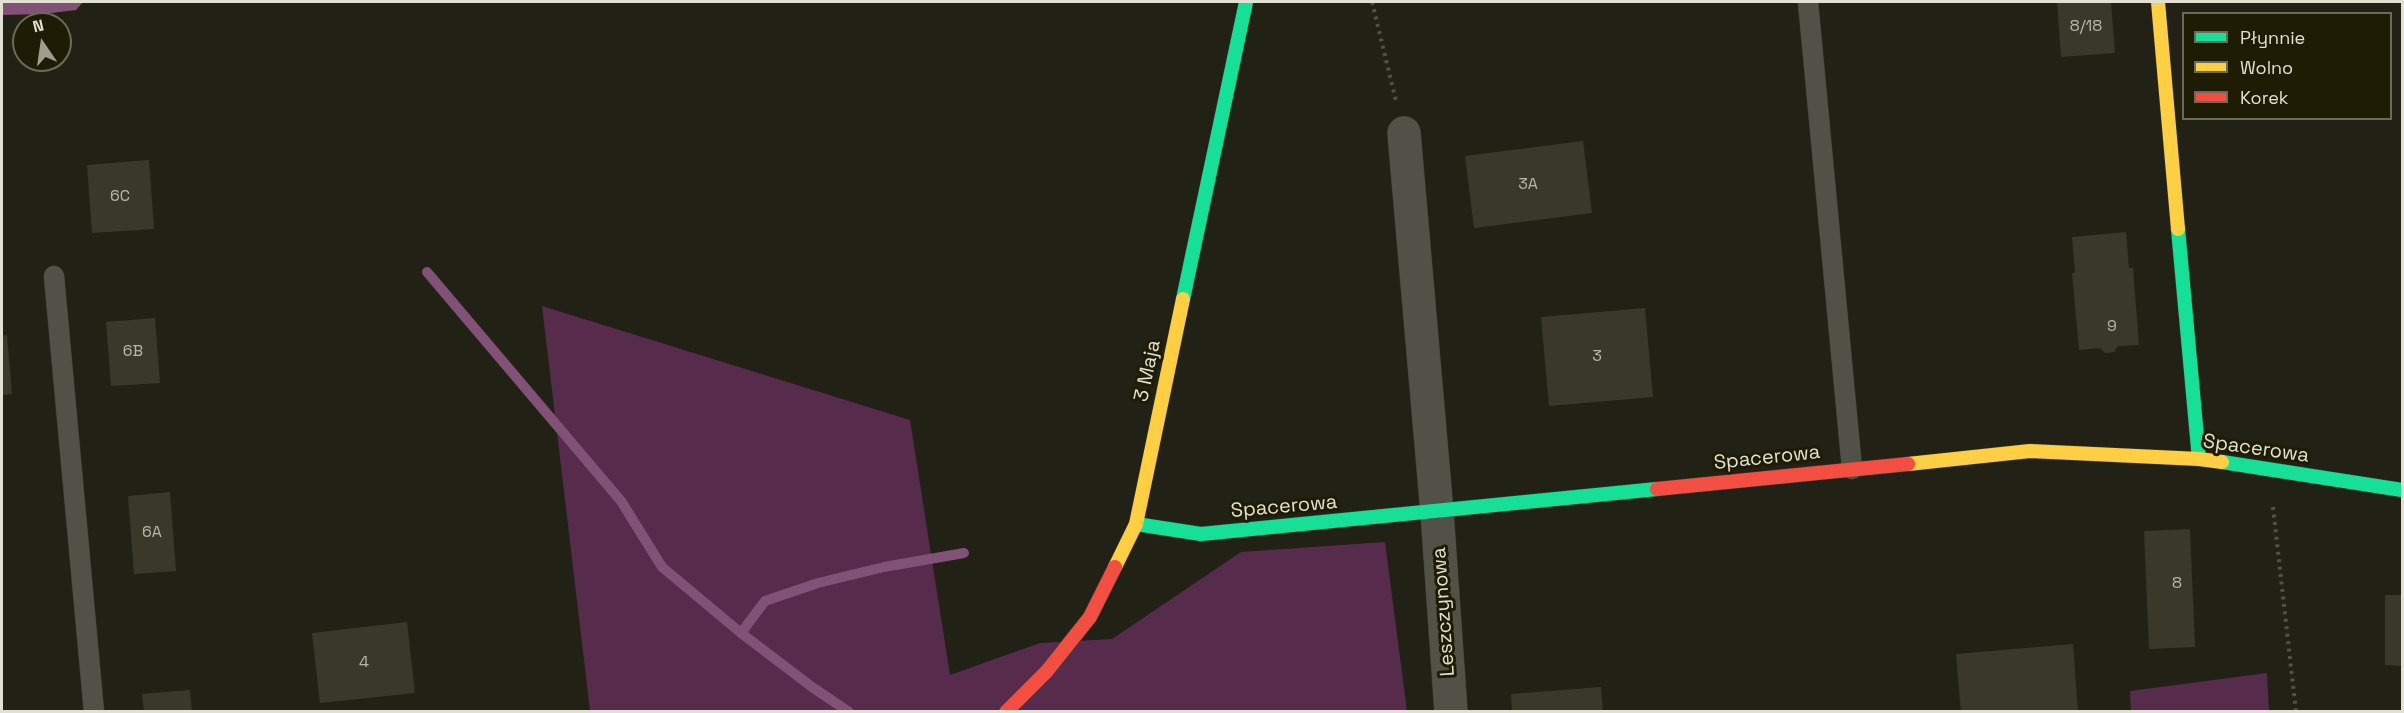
<!DOCTYPE html>
<html>
<head>
<meta charset="utf-8">
<style>
  body { margin:0 }
  #map { position:relative; width:2404px; height:713px; overflow:hidden; background:#222115; font-family:"Space Grotesk",sans-serif }
  canvas { display:block }
  .frame { position:absolute; inset:0; border:3px solid #e1e0d2; pointer-events:none }
  .legend { position:absolute; left:2182px; top:12px; width:210px; height:108px; box-sizing:border-box; background:#1f1c05; border:2px solid #6d6a57; margin:0; padding:8px 10px; list-style:none; font-size:18px; color:#e1e0d2 }
  .legend li { display:flex; align-items:center; gap:12px; height:30px }
  .legend b { width:30px; border:2px solid #6d6a57 }
  .north { position:absolute; left:12px; top:12px; width:60px; height:60px; box-sizing:border-box; background:#1f1c05; border:2px solid #6d6a57; border-radius:50%; rotate:347deg; font-size:16px; font-weight:700; line-height:24px; text-align:center; color:#e1e0d2 }
  .north::after { content:''; display:block; margin:auto; width:21px; height:27px; background:#9e9d90; clip-path:polygon(50% 0,100% 100%,50% 72%,0 100%) }
</style>
</head>
<body>
<div id="map">
<canvas width="2404" height="713"></canvas>
<div class="frame"></div>
<ul class="legend">
<li><b style="height:8px;background:#16e098"></b>Płynnie</li>
<li><b style="height:8px;background:#ffcf43"></b>Wolno</li>
<li><b style="height:8px;background:#f24e42"></b>Korek</li>
</ul>
<div class="north">N</div>
</div>
<script>
const context = document.querySelector('canvas').getContext('2d');
context.lineJoin = 'round';
function fillPath(path, color) { context.fillStyle = color; context.fill(path, 'evenodd'); }
const shape = rows => new Path2D(rows.map(r => 'M' + r).join(''));
function trace(path, color, width, dash) { context.strokeStyle = color; context.lineWidth = width; context.lineCap = dash ? 'butt' : 'round'; context.setLineDash(dash || []); context.stroke(path); }
function drawText(font, color, halo, rows, align = 'center') {
  context.font = font + ' "Space Grotesk",sans-serif'; context.lineWidth = 6; context.setLineDash([]); context.textBaseline = 'middle'; context.strokeStyle = halo; context.fillStyle = color; for (const [text, x, y, turn = 0] of rows) {
    context.save(); context.translate(x, y); context.rotate((+turn || 0) * Math.PI / 180); context.textAlign = isNaN(turn) ? turn : align; if (halo) context.strokeText(text, 0, 0); context.fillText(text, 0, 0); context.restore();
  }
}
fillPath(shape([
  [542,306,910,420,950,675,1040,643,1112,639,1241,552,1385,542,1407,711,590,711],
  [2267,673,2269,711,2131,711,2130,691]
]), '#562b4c');
fillPath(shape([
  [2,2,83,2,76,10,43,14,2,15]
]), '#825177');
trace(shape([
  [427,272,621,501,662,567,741,633,812,687,849,712],
  [741,633,765,601,818,583,884,567,964,553]
]), '#825177', 10);
fillPath(shape([
  [2057,2,2111,2,2115,53,2061,57],
  [1583,141,1592,213,1474,228,1465,156],
  [149,160,154,229,92,233,87,165],
  [2126,232,2129,268,2133,268,2139,345,2118,346,2114,352,2105,353,2100,348,2079,350,2072,273,2075,273,2072,237],
  [1645,308,1653,397,1549,406,1541,317],
  [155,318,160,383,111,386,106,322],
  [7,335,12,394,2,395,2,336],
  [170,492,176,571,134,574,128,496],
  [2190,529,2195,647,2149,649,2144,531],
  [2385,595,2402,595,2402,666,2385,665],
  [407,622,415,693,320,703,312,633],
  [2073,644,2078,712,1961,712,1956,654],
  [1601,687,1603,712,1512,712,1511,694],
  [190,690,192,712,144,712,142,694]
]), '#3a3929');
const lane = shape([
  [1808,2,1852,469],
  [54,276,94,712]
]);
const street = shape([
  [1404,133,1437,512,1451,712]
]);
const fast = shape([
  [2178,229,2199,459],
  [1183,299,1246,2],
  [2222,462,2402,490],
  [1136,524,1201,534,1657,489]
]);
const slow = shape([
  [2158,2,2178,229],
  [1908,464,2030,451,2199,459,2222,462],
  [1115,567,1136,524,1183,299]
]);
const jam = shape([
  [1657,489,1908,464],
  [1006,712,1047,671,1090,617,1115,567]
]);
trace(lane, '#3e3e34', 21);
trace(street, '#3e3e34', 34);
trace(fast, '#3e3e34', 15);
trace(slow, '#3e3e34', 15);
trace(jam, '#3e3e34', 15);
trace(shape([
  [1372,2,1396,101],
  [2273,507,2296,712]
]), '#525148', 4, [3, 4.5]);
trace(lane, '#515147', 20);
trace(street, '#515147', 33);
trace(fast, '#16e098', 14);
trace(slow, '#ffcf43', 14);
trace(jam, '#f24e42', 14);
drawText('16px', '#b7b6a8', null, [
  ["8/18",2086,27],
  ["3A",1528,185],
  ["6C",120,197],
  ["9",2112,327],
  ["6B",133,352],
  ["3",1597,357],
  ["6A",152,533],
  ["8",2177,584],
  ["4",364,663]
]);
drawText('20px', '#e1e0d2', '#1f1c05', [
  ["3 Maja",1148,371,-78],
  ["Spacerowa",2256,449,8],
  ["Spacerowa",1767,458,-6],
  ["Spacerowa",1284,507,-5],
  ["Leszczynowa",1444,612,-94]
]);
</script>
</body>
</html>
